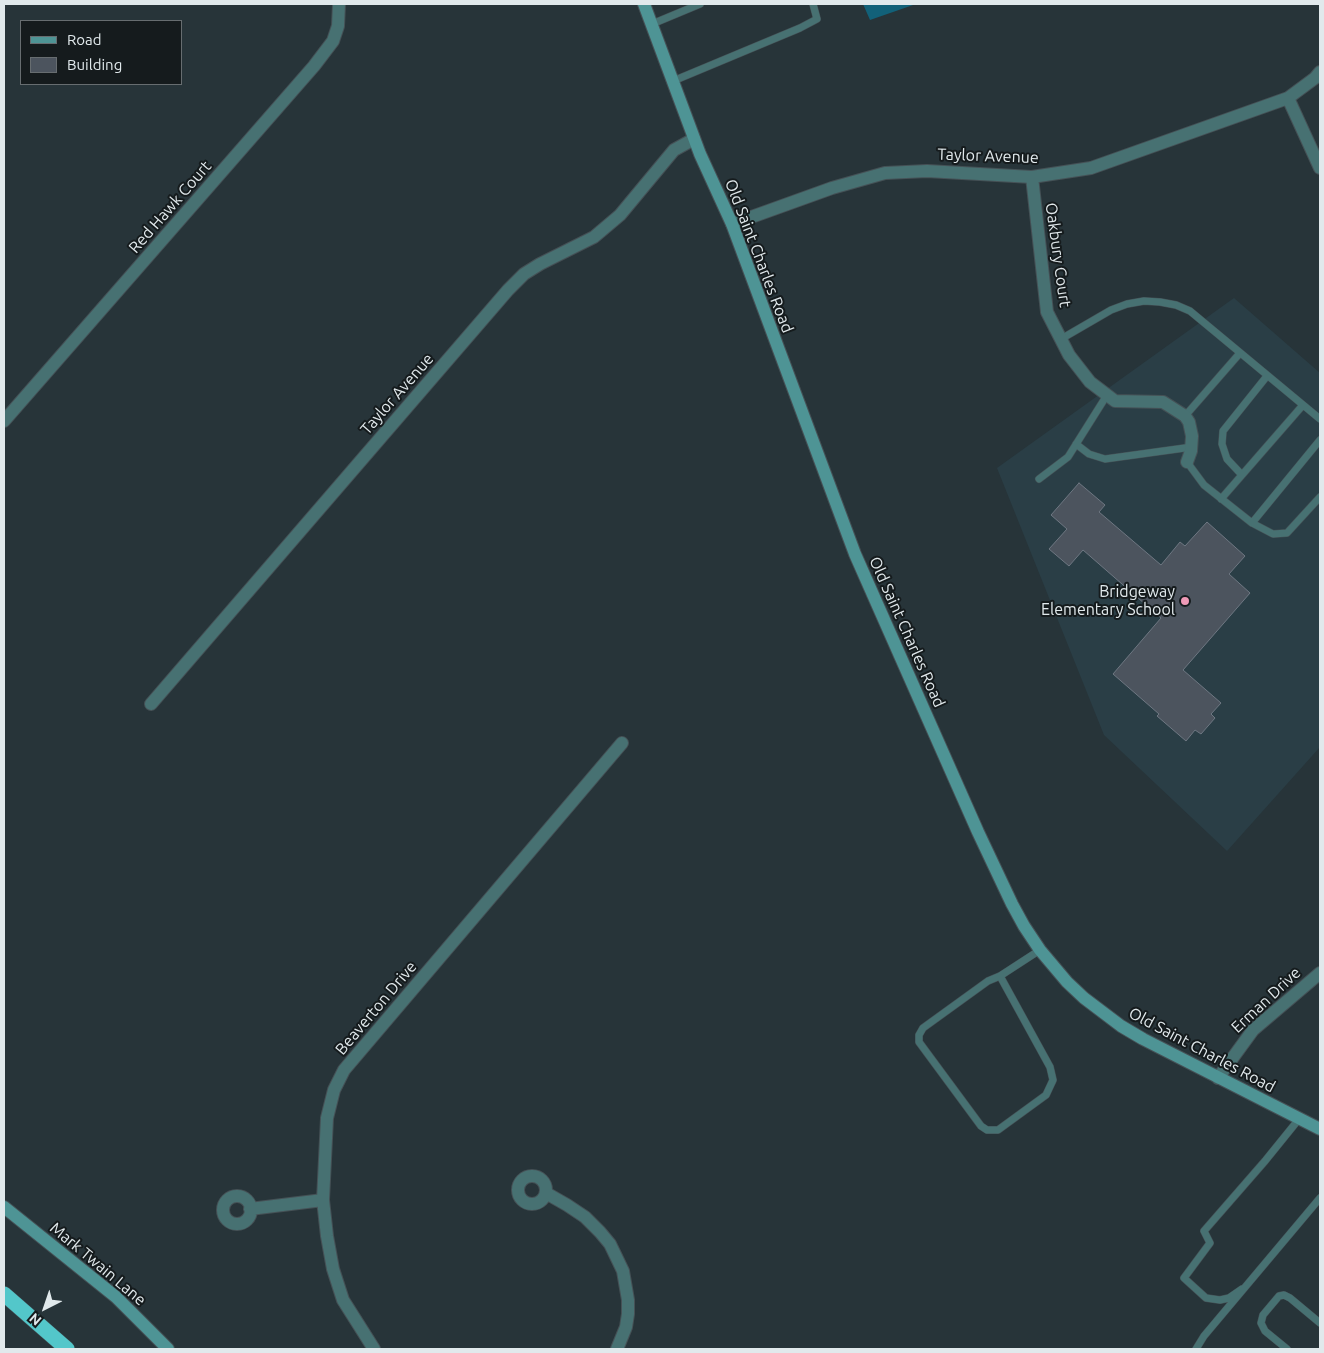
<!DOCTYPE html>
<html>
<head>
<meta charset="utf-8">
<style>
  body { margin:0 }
  #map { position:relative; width:1324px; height:1353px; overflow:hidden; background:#273439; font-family:Ubuntu,sans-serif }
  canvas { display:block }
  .frame { position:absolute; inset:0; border:5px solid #e1e9ec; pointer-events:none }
  .legend { position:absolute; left:20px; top:20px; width:162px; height:65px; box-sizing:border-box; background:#151b1d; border:1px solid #676d70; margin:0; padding:6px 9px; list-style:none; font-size:15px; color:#e1e9ec }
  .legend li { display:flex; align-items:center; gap:10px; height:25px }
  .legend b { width:25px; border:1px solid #676d70 }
  .north { position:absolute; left:20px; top:1283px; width:50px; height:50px; -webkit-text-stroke:4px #151b1d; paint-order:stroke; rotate:221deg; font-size:14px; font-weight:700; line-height:20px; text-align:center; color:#e1e9ec }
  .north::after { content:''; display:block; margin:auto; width:18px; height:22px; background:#e1e9ec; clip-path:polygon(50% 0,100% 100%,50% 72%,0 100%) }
</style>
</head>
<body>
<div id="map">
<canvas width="1324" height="1353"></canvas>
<div class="frame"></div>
<ul class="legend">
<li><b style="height:6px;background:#4e9495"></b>Road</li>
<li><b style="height:14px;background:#4c545e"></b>Building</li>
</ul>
<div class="north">N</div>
</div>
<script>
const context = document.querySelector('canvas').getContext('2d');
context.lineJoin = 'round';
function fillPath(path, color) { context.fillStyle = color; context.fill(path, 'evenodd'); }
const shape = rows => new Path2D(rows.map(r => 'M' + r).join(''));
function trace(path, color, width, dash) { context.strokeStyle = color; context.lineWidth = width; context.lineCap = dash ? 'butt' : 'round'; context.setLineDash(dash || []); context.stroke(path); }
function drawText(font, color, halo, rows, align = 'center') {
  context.font = font + ' Ubuntu,sans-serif'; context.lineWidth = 4; context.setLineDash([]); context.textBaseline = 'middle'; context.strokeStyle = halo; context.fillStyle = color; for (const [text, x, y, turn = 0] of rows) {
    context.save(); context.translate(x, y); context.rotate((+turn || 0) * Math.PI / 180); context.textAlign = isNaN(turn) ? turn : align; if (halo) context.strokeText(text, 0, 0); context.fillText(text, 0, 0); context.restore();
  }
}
fillPath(shape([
  [1234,298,1320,373,1320,747,1227,851,1104,735,997,468]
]), '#2a3e46');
fillPath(shape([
  [863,4,916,4,870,20]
]), '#126179');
const building = shape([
  [1079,483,1105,505,1099,512,1161,565,1180,542,1185,546,1207,522,1245,556,1229,574,1250,593,1183,670,1221,703,1211,714,1215,718,1201,734,1195,730,1186,741,1157,716,1159,714,1113,674,1161,618,1083,550,1069,566,1049,549,1067,529,1051,515,1079,483]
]);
fillPath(building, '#4c545e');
trace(building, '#6e7782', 1);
const lane = shape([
  [652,24,700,4],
  [673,81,800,28,817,19,813,4],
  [1061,339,1111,310,1127,304,1144,301,1160,302,1176,305,1190,311,1320,419],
  [1185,416,1240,353],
  [1076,444,1089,454,1105,459,1192,447],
  [1187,462,1204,485,1252,523,1320,440],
  [1242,475,1227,459,1222,444,1223,431,1267,376],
  [1039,479,1068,457,1107,395],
  [1221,499,1303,405],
  [1252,523,1273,534,1287,533,1320,497],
  [1000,976,1050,1067,1053,1080,1046,1095,998,1130,987,1130,981,1126,919,1042,919,1035,923,1028,988,981,1000,976,1040,950],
  [1242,1289,1229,1298,1220,1300,1206,1298,1184,1278,1210,1243,1204,1231,1265,1161,1299,1119],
  [1196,1349,1204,1336,1320,1198],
  [1287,1349,1265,1331,1261,1323,1263,1315,1279,1296,1284,1295,1290,1298,1320,1323]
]);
const street = shape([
  [1288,98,1320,168],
  [1032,177,1047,312,1069,355,1090,382,1115,401,1163,402,1185,416,1189,422,1192,436,1191,451,1187,462],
  [732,224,832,188,885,173,927,171,1032,177,1091,168,1288,98,1315,78,1320,72],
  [4,421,314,66,333,41,338,26,339,4],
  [151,704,508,290,524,274,540,264,594,237,620,215,674,150,694,139],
  [1218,1078,1253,1030,1320,973],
  '518 1190a14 14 0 1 1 28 0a14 14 0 1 1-28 0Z',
  [546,1193,567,1205,585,1217,600,1232,610,1244,623,1271,628,1300,628,1314,626,1327,617,1349],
  '223 1210a14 14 0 1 1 28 0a14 14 0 1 1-28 0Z',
  [250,1209,323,1200],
  [374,1349,343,1300,333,1269,327,1236,323,1200,327,1118,334,1090,344,1070,622,743]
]);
const secondary = shape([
  [644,4,700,154,732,224,855,554,978,832,1012,904,1024,926,1040,950,1067,982,1084,998,1121,1026,1143,1039,1320,1129],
  [4,1207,116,1297,168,1349]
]);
const highway = shape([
  [4,1294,67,1349]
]);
trace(lane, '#455156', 8);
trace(street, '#455156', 14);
trace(secondary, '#455156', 14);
trace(highway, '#455156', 16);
trace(lane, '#477172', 7);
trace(street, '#477172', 12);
trace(secondary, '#4e9495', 12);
trace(highway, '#53c7ca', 15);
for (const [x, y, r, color] of [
  [1185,601,5,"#ef9ab7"]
]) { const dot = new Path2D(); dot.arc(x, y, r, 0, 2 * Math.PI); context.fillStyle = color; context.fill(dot); trace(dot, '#151b1d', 2); }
drawText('16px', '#e1e9ec', '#151b1d', [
  ["Taylor Avenue",988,156,2],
  ["Red Hawk Court",170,207,-49],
  ["Oakbury Court",1058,255,82],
  ["Old Saint Charles Road",759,256,69],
  ["Taylor Avenue",397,394,-49],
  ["Old Saint Charles Road",907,632,66],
  ["Erman Drive",1266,1000,-43],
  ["Beaverton Drive",376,1008,-50],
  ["Old Saint Charles Road",1202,1050,28],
  ["Mark Twain Lane",98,1264,40]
]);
drawText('16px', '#e1e9ec', '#151b1d', [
  ["Bridgeway",1175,592],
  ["Elementary School",1175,610]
], 'right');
</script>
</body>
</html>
